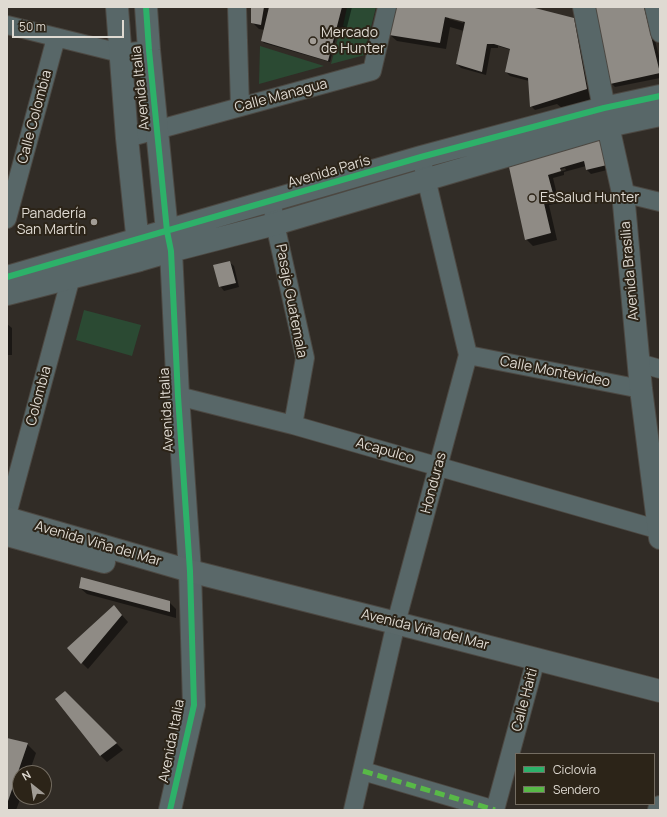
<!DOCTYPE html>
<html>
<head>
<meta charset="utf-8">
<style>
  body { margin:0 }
  #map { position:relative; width:667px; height:817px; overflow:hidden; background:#312c26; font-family:Manrope,sans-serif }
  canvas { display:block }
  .frame { position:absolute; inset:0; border:8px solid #dfdad2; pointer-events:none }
  .legend { position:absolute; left:515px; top:753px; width:140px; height:52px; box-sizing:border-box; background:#2c2418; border:1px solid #746d62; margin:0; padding:5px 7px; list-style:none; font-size:12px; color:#dfdad2 }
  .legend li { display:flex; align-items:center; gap:8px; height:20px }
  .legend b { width:20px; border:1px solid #746d62 }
  .north { position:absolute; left:12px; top:765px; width:40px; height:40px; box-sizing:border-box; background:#2c2418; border:1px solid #746d62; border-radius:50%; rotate:330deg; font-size:11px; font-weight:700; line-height:16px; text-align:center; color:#dfdad2 }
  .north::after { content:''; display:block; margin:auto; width:14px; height:18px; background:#a29d96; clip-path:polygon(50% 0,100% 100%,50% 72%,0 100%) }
  .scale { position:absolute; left:12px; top:20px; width:112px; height:18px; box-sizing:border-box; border:2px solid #dfdad2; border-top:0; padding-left:5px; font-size:12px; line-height:14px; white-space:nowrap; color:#dfdad2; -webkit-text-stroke:3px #2c2418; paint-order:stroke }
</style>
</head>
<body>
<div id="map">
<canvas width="667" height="817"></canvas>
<div class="frame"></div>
<ul class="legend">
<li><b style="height:5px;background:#2db169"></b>Ciclovía</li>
<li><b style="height:5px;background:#58b947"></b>Sendero</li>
</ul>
<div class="north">N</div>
<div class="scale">50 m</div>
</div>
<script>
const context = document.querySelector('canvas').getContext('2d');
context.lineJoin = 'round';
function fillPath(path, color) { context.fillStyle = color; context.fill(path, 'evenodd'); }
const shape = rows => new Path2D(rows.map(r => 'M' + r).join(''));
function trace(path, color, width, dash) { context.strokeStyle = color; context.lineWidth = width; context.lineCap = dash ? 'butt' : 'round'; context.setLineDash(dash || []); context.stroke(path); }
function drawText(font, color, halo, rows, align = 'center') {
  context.font = font + ' Manrope,sans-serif'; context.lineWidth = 4; context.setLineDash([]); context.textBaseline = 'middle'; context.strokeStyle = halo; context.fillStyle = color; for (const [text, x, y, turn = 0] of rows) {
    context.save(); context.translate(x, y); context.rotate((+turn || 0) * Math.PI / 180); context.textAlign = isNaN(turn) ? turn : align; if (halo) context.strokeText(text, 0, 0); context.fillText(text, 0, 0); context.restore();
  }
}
fillPath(shape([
  [347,7,376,7,369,35,343,26],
  [340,30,368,38,365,55,331,64],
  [260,46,324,66,259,84],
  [84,310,141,325,132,356,76,340]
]), '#2b4a33');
fillPath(shape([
  [252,7,352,7,346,31,338,29,330,62,264,43,262,41,264,30,259,29,252,22],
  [396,7,528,7,573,19,575,21,582,52,588,59,595,98,562,108,557,104,535,110,531,106,529,81,510,76,506,72,511,50,498,46,498,48,491,48,486,75,461,68,457,64,464,31,450,27,446,49,397,41,390,35],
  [449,17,463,21,463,23,449,19],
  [596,7,645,7,647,9,660,60,660,78,615,87,611,83],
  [601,139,611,169,591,174,587,170,586,166,564,172,564,175,553,178,559,203,549,205,557,240,533,246,526,239,510,167],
  [565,168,566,170,552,174,552,172],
  [229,262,234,266,239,287,224,291,220,286],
  [7,324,12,328,12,355,7,355],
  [80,588,169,602,176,609,176,618,87,594],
  [114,606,128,622,88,669,82,663],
  [65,692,123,750,107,762,100,755],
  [7,739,27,744,36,753,29,773,20,773,21,797,16,810,7,810]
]), '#0007');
fillPath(shape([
  [251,7,264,7,261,25,251,23],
  [269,7,342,7,328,61,261,41],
  [395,7,531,7,574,18,587,89,530,107,528,78,505,72,510,49,494,44,487,44,482,72,456,64,465,22,445,17,440,43,389,35],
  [595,7,644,7,660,73,610,84],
  [601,138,607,165,586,170,584,161,560,168,561,171,548,175,554,197,543,199,551,233,525,240,509,167],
  [230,261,236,283,219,287,213,265],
  [81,577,170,601,170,612,79,588],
  [114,605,122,615,81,664,67,648],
  [65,691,117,743,100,756,55,699],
  [7,738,28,743,7,804]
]), '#8f8b85');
const minor = shape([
  [237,7,240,107],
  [654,7,660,33],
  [7,25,120,53,149,50],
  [127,138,372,71,387,7],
  [623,193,660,202],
  [272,201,275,224,305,358,293,425],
  [7,219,56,38],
  [468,355,641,389],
  [639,363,660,369],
  [178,396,293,425,660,530],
  [7,515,71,277],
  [363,771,495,810],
  [353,810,396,623,468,355,421,157],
  [495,810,536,659]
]);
const tertiary = shape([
  [117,7,127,138,139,253],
  [146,7,149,50,167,231,171,251,178,396,190,571,194,705,170,810],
  [584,7,604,108,623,193,641,389,660,538],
  [7,277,421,157,604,108,660,96],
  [7,294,140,260,171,251,275,224,608,126,660,115],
  [659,810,660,807]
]);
const secondary = shape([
  [7,518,190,571,396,623,660,691],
  [7,535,104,562]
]);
trace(minor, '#4c4842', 20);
trace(tertiary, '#4c4842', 24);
trace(secondary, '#4c4842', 24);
trace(minor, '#586768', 18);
trace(tertiary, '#586768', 22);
trace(secondary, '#5a6869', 22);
trace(shape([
  [363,771,495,810]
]), '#58b947', 5, [10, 5]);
trace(shape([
  [146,7,149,50,167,231,171,251,178,396,190,571,194,705,170,810],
  [7,277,421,157,604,108,660,96]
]), '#2db169', 6);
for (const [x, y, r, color] of [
  [313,41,4,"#a29d96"],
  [532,198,4,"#a29d96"],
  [94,222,4,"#a29d96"]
]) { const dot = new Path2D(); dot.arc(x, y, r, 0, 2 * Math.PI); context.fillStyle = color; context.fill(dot); trace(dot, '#2c2418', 1.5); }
drawText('14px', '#dfdad2', '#2c2418', [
  ["Mercado",321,33],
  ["de Hunter",321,49],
  ["EsSalud Hunter",540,198],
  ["Panadería",86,214,"right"],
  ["San Martín",86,230,"right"]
], 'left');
drawText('14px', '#dfdad2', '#2c2418', [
  ["Avenida Italia",141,88,-96],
  ["Calle Managua",281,96,-15],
  ["Calle Colombia",35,117,-75],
  ["Avenida París",329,172,-16],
  ["Avenida Brasilia",630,271,-95],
  ["Pasaje Guatemala",291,301,79],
  ["Calle Montevideo",555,372,11],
  ["Colombia",39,396,-75],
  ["Avenida Italia",167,410,-93],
  ["Acapulco",385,451,16],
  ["Honduras",434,483,-75],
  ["Avenida Viña del Mar",98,544,16],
  ["Avenida Viña del Mar",425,630,14],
  ["Calle Haiti",525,700,-75],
  ["Avenida Italia",172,741,-79]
]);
</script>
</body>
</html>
